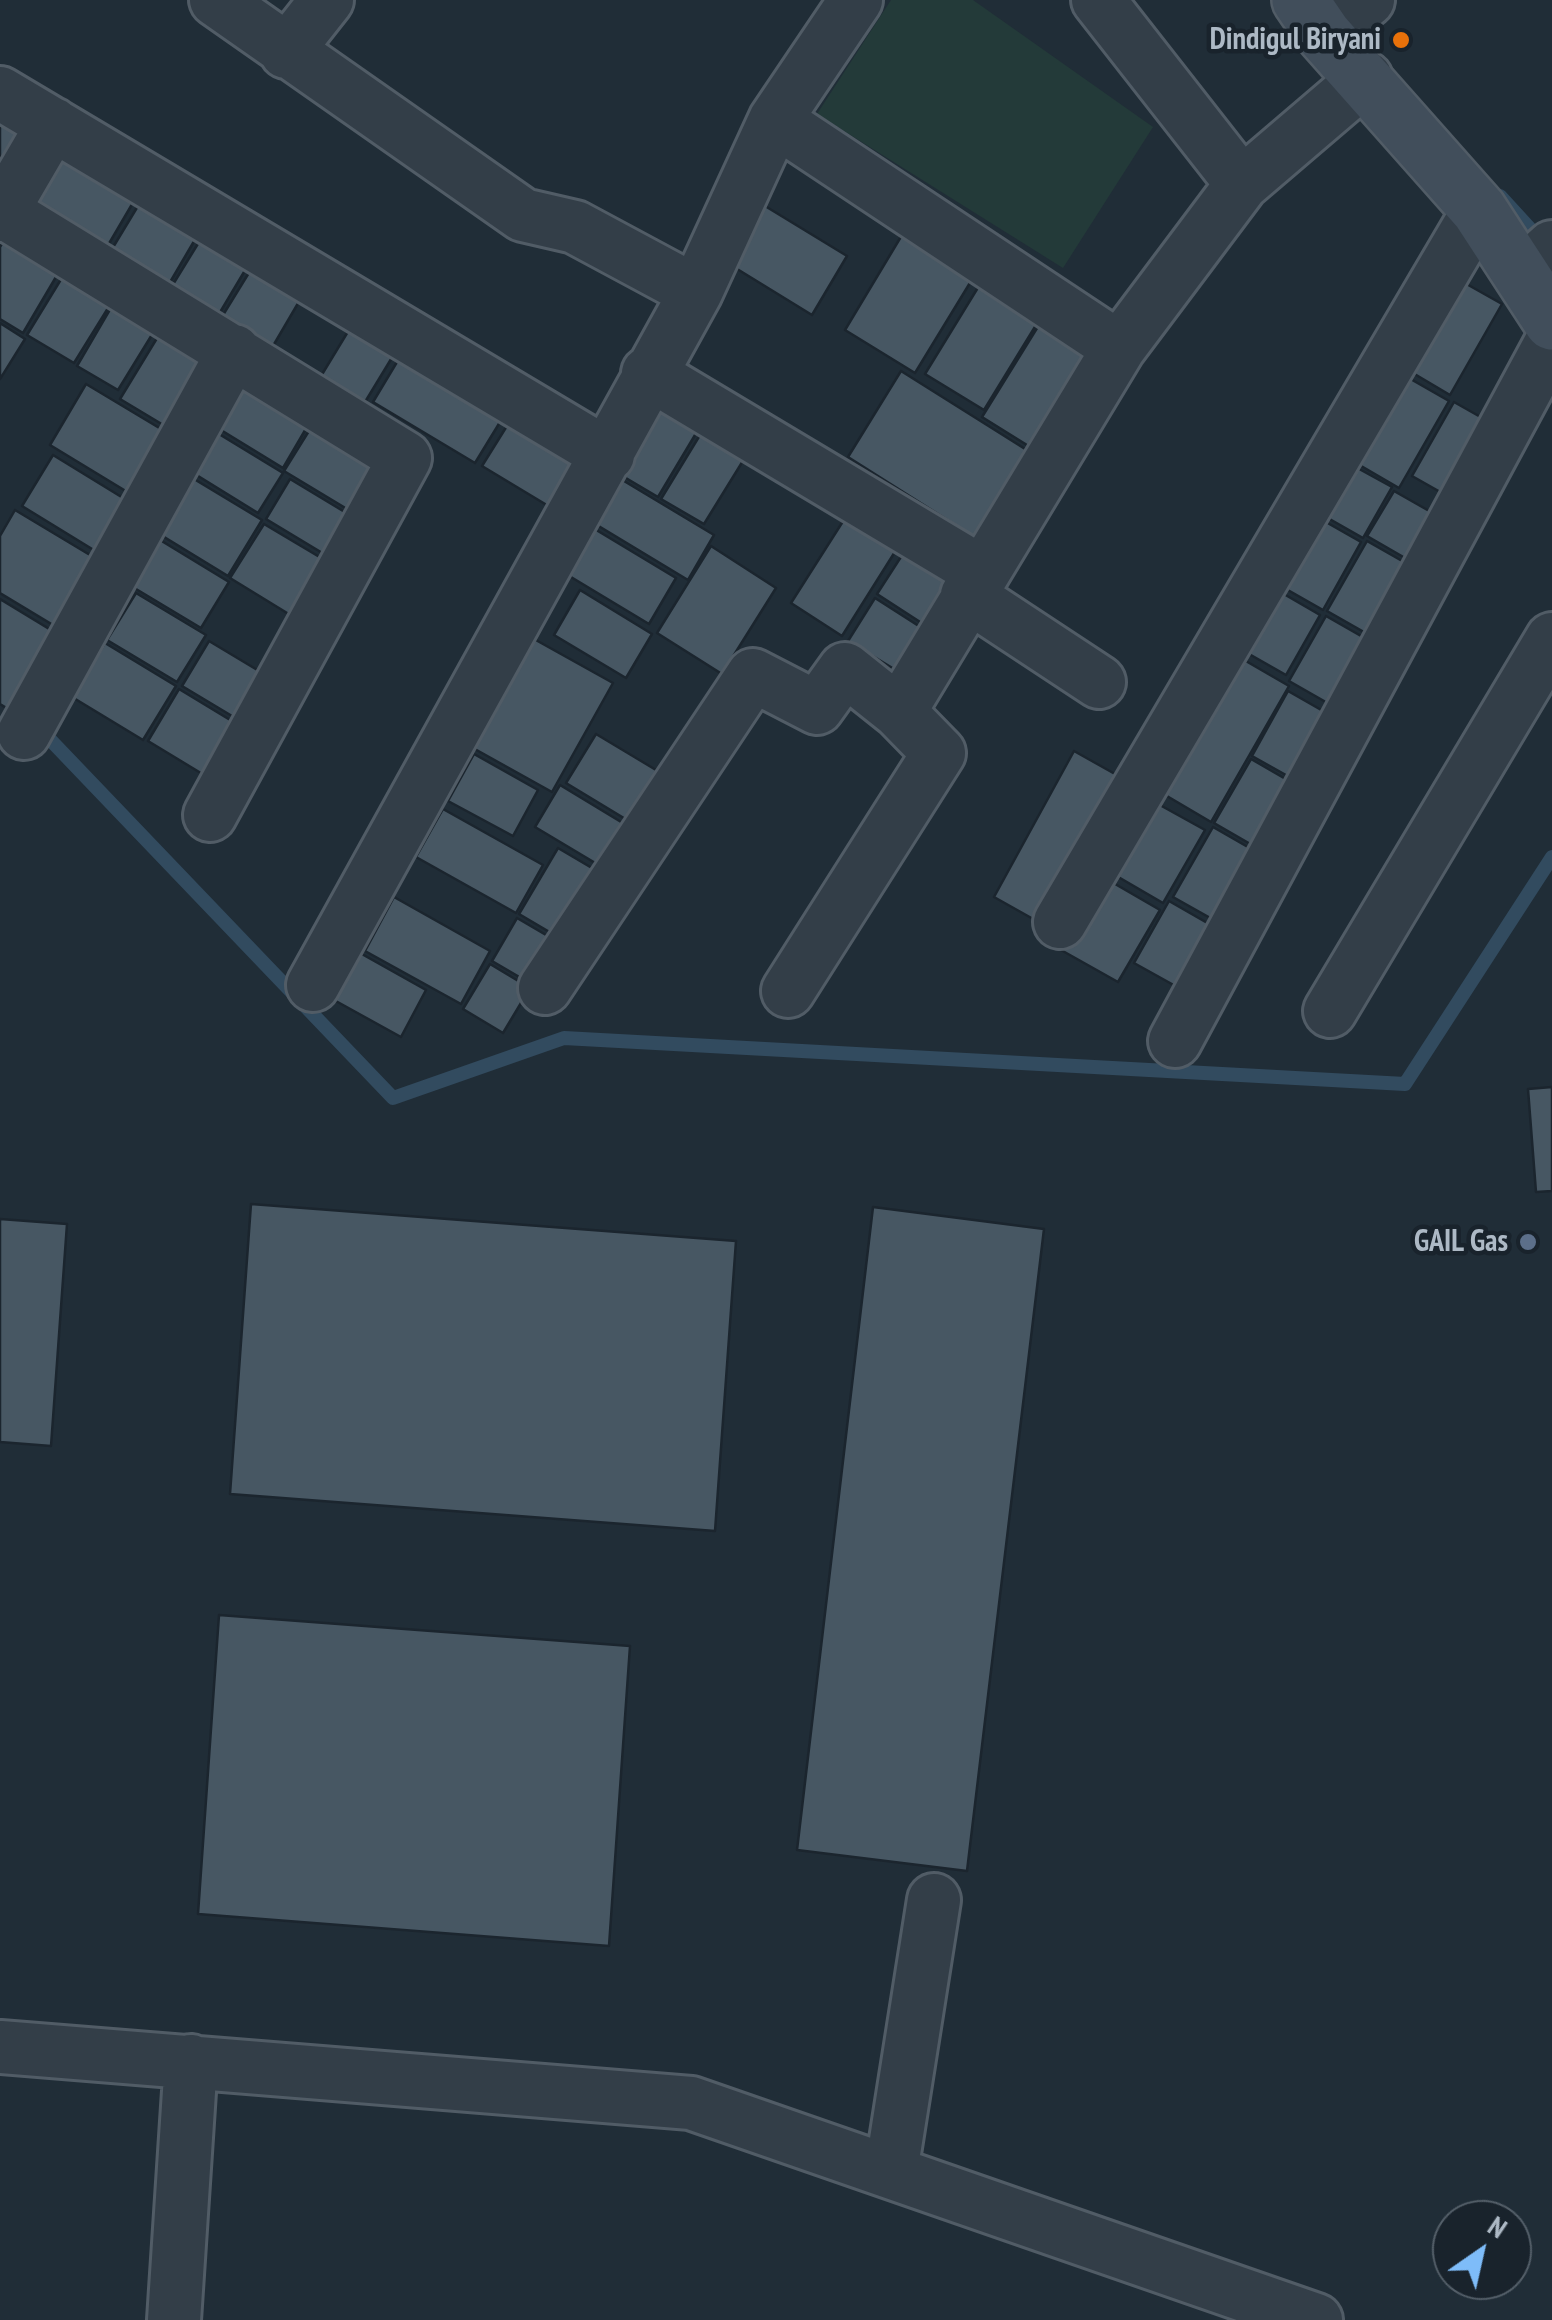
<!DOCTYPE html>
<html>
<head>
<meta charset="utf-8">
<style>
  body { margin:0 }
  #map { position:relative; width:1552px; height:2320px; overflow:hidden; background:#202d37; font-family:"PT Sans Narrow",sans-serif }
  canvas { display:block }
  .north { position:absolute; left:1432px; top:2200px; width:100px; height:100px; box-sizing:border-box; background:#19232c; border:2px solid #545f69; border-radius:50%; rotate:34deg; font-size:28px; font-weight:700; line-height:40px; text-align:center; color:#adb9c5 }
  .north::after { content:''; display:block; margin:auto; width:35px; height:45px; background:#7ebcf9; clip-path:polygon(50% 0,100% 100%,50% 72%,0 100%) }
</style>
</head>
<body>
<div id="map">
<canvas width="1552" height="2320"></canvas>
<div class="north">N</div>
</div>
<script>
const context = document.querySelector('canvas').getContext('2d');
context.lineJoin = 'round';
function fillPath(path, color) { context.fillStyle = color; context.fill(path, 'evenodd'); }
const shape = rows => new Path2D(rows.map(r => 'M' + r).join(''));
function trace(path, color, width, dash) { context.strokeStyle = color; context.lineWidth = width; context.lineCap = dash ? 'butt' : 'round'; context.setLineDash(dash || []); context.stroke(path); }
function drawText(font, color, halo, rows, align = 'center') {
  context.font = font + ' "PT Sans Narrow",sans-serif'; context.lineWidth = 9; context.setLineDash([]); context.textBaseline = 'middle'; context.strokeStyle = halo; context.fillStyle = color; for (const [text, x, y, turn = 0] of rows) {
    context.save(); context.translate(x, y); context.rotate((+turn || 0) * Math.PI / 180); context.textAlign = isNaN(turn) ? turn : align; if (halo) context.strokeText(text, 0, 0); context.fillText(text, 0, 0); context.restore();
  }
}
fillPath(shape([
  [891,0,973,0,1153,127,1063,268,817,114]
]), '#233a39');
trace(shape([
  [1500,196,1543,243],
  [39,728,393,1098,564,1038,1405,1084,1552,857]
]), '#324b5f', 14);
const building = shape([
  [0,107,28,124,0,171,0,107],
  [59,139,141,189,107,247,24,196,59,139],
  [147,191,203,226,169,284,112,249,147,191],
  [765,206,847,256,812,315,729,264,765,206],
  [12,227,66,260,23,333,0,319,0,247,12,227],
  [207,229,253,257,219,314,172,286,207,229],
  [905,230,976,273,915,373,845,330,905,230],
  [258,258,307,288,273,346,223,315,258,258],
  [71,263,118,292,74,363,27,335,71,263],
  [1447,273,1502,304,1450,395,1396,363,1447,273],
  [982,281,1041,317,984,410,925,374,982,281],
  [119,294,161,320,118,390,77,366,119,294],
  [1047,312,1108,351,1043,455,982,417,1047,312],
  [355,320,399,346,362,407,318,381,355,320],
  [0,323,25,339,0,379,0,323],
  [165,325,215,355,170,429,120,399,165,325],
  [406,347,508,409,475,463,373,402,406,347],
  [1393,369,1449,401,1399,488,1344,456,1393,369],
  [901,371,1041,459,987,545,848,457,901,371],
  [248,375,314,415,283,468,216,427,248,375],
  [86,384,166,432,129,493,50,445,86,384],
  [664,389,707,415,658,497,614,471,664,389],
  [1454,402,1500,428,1458,502,1412,476,1454,402],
  [515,413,592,460,560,513,482,466,515,413],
  [711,417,754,443,704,524,661,499,711,417],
  [317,418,384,459,352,512,284,471,317,418],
  [214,431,283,473,258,513,190,471,214,431],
  [53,455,128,501,97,552,22,506,53,455],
  [1341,459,1392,487,1363,538,1312,509,1341,459],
  [614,475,714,535,688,580,587,519,614,475],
  [189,476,262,520,228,576,156,532,189,476],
  [290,479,353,517,329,557,266,519,290,479],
  [1394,491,1438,516,1412,562,1367,536,1394,491],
  [15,510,110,567,68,634,0,593,0,536,15,510],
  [1310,513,1361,542,1323,610,1272,581,1310,513],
  [847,515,898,547,842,636,791,603,847,515],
  [583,522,676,578,649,624,556,568,583,522],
  [264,524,338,568,305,624,230,578,264,524],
  [160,540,229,582,201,628,131,586,160,540],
  [1367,541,1418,570,1378,640,1327,611,1367,541],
  [711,546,776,588,722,674,657,633,711,546],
  [908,546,964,582,934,631,877,594,908,546],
  [1270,586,1320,615,1286,675,1235,646,1270,586],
  [580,590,652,634,626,678,554,635,580,590],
  [136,593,206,635,177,682,107,640,136,593],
  [875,598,925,630,899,672,848,641,875,598],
  [0,599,64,638,18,715,0,704,0,599],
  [1326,616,1368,640,1331,705,1289,681,1326,616],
  [534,639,613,683,552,792,473,748,534,639],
  [209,641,269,677,242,722,182,686,209,641],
  [105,643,176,686,143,740,72,697,105,643],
  [1232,653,1289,686,1211,822,1155,789,1232,653],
  [179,689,245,729,214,781,148,741,179,689],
  [1288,691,1330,715,1293,779,1252,756,1288,691],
  [596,734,666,776,637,826,566,783,596,734],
  [1074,751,1131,783,1051,929,994,897,1074,751],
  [474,754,538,790,513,836,448,801,474,754],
  [1251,759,1296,785,1259,849,1214,823,1251,759],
  [560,785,631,828,607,870,535,827,560,785],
  [1149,799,1205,830,1163,903,1108,871,1149,799],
  [443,809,543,865,516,913,416,857,443,809],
  [1213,827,1260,854,1221,924,1173,897,1213,827],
  [558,848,597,871,558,937,519,914,558,848],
  [1103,877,1160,910,1118,982,1061,950,1103,877],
  [394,897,490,951,461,1004,365,951,394,897],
  [1169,901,1223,932,1188,993,1134,963,1169,901],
  [517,918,558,942,533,985,492,961,517,918],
  [360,953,426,990,401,1037,334,1000,360,953],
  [490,964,530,988,503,1033,463,1009,490,964],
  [1552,1087,1552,1191,1536,1192,1528,1089,1552,1087],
  [251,1204,736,1241,715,1531,230,1494,251,1204],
  [873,1207,1044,1229,967,1871,797,1850,873,1207],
  [0,1219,67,1224,51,1446,0,1442,0,1219],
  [219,1615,630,1646,609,1946,198,1914,219,1615]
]);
fillPath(building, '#475763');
trace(building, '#1b252e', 2.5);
const street = shape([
  [216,0,523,215,575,227,696,292],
  [1098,0,1242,184],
  [1324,35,1368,0],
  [286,52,327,0],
  [0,93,608,455],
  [775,120,1119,348],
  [2,211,405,458,210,815],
  [0,215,53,124],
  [1521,275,1552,247],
  [648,373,981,572],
  [967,595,1099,682],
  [24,733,234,351],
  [1060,922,1479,210],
  [313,985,696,292,775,120,856,0],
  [545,988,753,675,817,708,845,669,899,712,1119,348,1242,184,1366,78],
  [788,991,939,753,899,712],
  [1330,1011,1552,639],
  [1175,1041,1552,341],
  [0,2047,691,2103,1316,2320],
  [891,2172,934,1900],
  [174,2320,191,2061]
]);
const secondary = shape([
  [1300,0,1324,35,1479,210,1552,322]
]);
trace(street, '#515c66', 58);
trace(secondary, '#515c66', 60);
trace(street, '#333e48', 52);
trace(secondary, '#414e5b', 55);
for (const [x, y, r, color] of [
  [1401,40,10,"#e8710a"],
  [1528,1242,10,"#5c6f8a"]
]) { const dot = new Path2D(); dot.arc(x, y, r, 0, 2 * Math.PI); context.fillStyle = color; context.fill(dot); trace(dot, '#19232c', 4); }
drawText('bold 30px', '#adb9c5', '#19232c', [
  ["Dindigul Biryani",1381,40],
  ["GAIL Gas",1508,1242]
], 'right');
</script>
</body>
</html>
